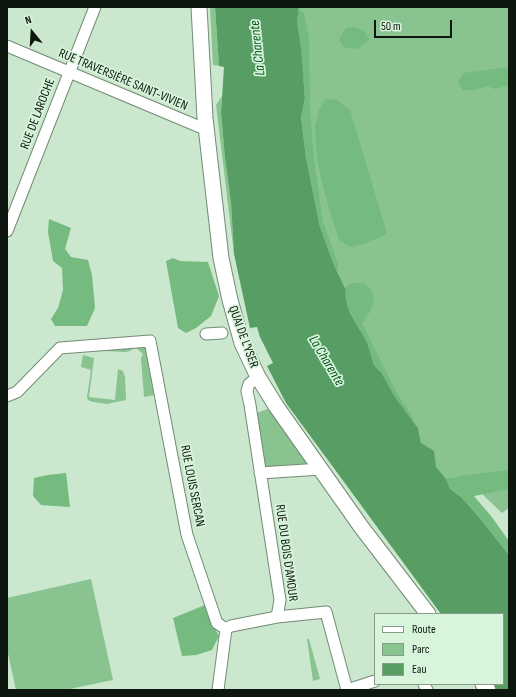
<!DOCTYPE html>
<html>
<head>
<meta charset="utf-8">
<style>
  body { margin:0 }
  #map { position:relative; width:516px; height:697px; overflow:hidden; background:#cbe7ce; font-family:"Sofia Sans Condensed",sans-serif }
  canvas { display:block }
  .frame { position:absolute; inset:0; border:8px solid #0e170f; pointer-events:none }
  .legend { position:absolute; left:374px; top:613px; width:130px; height:72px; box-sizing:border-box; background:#d8f4db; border:1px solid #879c89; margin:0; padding:5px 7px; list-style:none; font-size:12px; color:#0e170f }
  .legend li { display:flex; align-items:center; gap:8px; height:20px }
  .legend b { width:20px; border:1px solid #879c89 }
  .north { position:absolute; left:12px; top:12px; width:40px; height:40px; -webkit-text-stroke:3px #d8f4db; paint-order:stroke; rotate:342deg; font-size:11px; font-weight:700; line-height:16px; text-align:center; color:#0e170f }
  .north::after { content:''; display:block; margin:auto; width:14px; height:18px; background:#0e170f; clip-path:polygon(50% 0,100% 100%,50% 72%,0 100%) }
  .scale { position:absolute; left:374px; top:20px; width:78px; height:18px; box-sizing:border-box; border:2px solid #0e170f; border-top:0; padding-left:5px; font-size:12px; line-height:14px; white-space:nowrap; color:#0e170f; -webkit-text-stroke:3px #d8f4db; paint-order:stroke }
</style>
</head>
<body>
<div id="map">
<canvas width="516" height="697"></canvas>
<div class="frame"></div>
<ul class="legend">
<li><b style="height:5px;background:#fff"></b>Route</li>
<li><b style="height:11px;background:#88c390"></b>Parc</li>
<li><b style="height:11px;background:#589d64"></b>Eau</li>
</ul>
<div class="north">N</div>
<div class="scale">50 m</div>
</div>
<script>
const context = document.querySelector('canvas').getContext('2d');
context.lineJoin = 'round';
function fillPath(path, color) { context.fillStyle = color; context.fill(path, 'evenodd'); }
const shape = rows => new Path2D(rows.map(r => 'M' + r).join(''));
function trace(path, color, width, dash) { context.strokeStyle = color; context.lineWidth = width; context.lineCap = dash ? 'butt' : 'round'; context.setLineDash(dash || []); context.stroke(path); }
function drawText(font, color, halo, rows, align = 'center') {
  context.font = font + ' "Sofia Sans Condensed",sans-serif'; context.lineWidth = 3.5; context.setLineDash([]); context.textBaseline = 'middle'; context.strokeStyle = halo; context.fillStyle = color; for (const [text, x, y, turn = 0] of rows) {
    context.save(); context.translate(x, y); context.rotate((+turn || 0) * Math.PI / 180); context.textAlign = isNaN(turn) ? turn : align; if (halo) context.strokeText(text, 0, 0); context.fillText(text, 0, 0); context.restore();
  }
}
fillPath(shape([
  [210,7,215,7,219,66,213,65],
  [299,7,509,7,509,508,502,513,482,494,462,498,450,489,421,443,418,428,395,397,381,372,345,288,334,265,320,227,297,22],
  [222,96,221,113,225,158,231,203,234,254,216,105],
  [145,345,154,395,144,397,141,358,143,354,135,347,130,351,125,352,84,350],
  [83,355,94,358,89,397,115,400,118,369,123,371,125,377,126,400,107,404,93,402,88,400,87,397,91,370,81,367],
  [270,408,311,470,260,473,254,414],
  [91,579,113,680,65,690,16,690,7,649,7,598],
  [307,639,309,639,320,679,313,681]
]), '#88c390');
fillPath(shape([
  [298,10,304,13,309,38,310,111,314,160,323,222,338,264,337,272,320,227,306,157,301,117,305,99,301,48,297,22],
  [355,27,364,31,369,39,365,44,356,49,344,47,339,39,346,28],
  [509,67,509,85,495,89,487,86,474,90,463,90,458,82,464,73],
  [325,99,337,100,350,110,387,234,363,244,350,247,339,240,324,191,317,159,315,127,319,110],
  [49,219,71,228,65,249,71,257,88,260,92,275,95,308,87,326,55,326,51,319,58,308,63,290,62,268,53,261,51,249,48,232],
  [173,258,180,261,208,262,219,296,211,316,196,328,186,333,178,328,166,261],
  [351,283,364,283,372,291,374,302,369,313,362,323,382,364,398,395,412,416,413,421,395,397,381,372,374,365,371,355,367,342,350,313,346,300,345,294,345,288],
  [509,470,509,489,474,496,491,516,509,541,509,555,478,516,462,498,450,489,446,479,468,475],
  [66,473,70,507,41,505,33,496,34,478,48,475],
  [205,605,211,622,219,636,212,650,196,655,182,656,173,618]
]), '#75ba7f');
fillPath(shape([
  [215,7,299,7,297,22,301,48,305,99,301,117,306,157,320,227,334,265,345,288,346,300,350,313,367,342,371,355,374,365,381,372,395,397,418,428,421,443,434,451,436,467,446,479,450,489,462,498,478,516,509,555,509,690,497,690,493,684,503,684,503,614,441,614,286,403,267,366,273,363,260,337,257,327,250,328,234,254,231,203,225,158,221,113,224,67,219,66]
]), '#589d64');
const street = shape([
  [7,46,207,130],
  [7,231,95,7],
  [206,334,222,333],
  [7,396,17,392,60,348,150,341,187,535,217,623,226,629],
  [260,473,321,469],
  [277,617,326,612,347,690,375,681],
  [424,684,427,690],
  [218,690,226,629,231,626,277,617,280,600,250,405,247,391,249,384,258,377]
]);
const secondary = shape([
  [199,7,205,118,221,258,230,300,242,343,258,377,276,406,362,528,428,614],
  [483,684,488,690]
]);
trace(street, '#728b75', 13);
trace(secondary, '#728b75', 17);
trace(street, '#fff', 11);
trace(secondary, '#fff', 15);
drawText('13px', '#0e170f', '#d8f4db', [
  ["RUE TRAVERSIÈRE SAINT-VIVIEN",123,80,23],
  ["RUE DE LAROCHE",38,114,-69],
  ["QUAI DE L'YSER",243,337,70],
  ["RUE LOUIS SERCAN",192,486,79],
  ["RUE DU BOIS D'AMOUR",286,553,82]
]);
drawText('italic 14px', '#00541e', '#d8f4db', [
  ["La Charente",258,48,-96],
  ["La Charente",326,361,59]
]);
</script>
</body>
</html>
